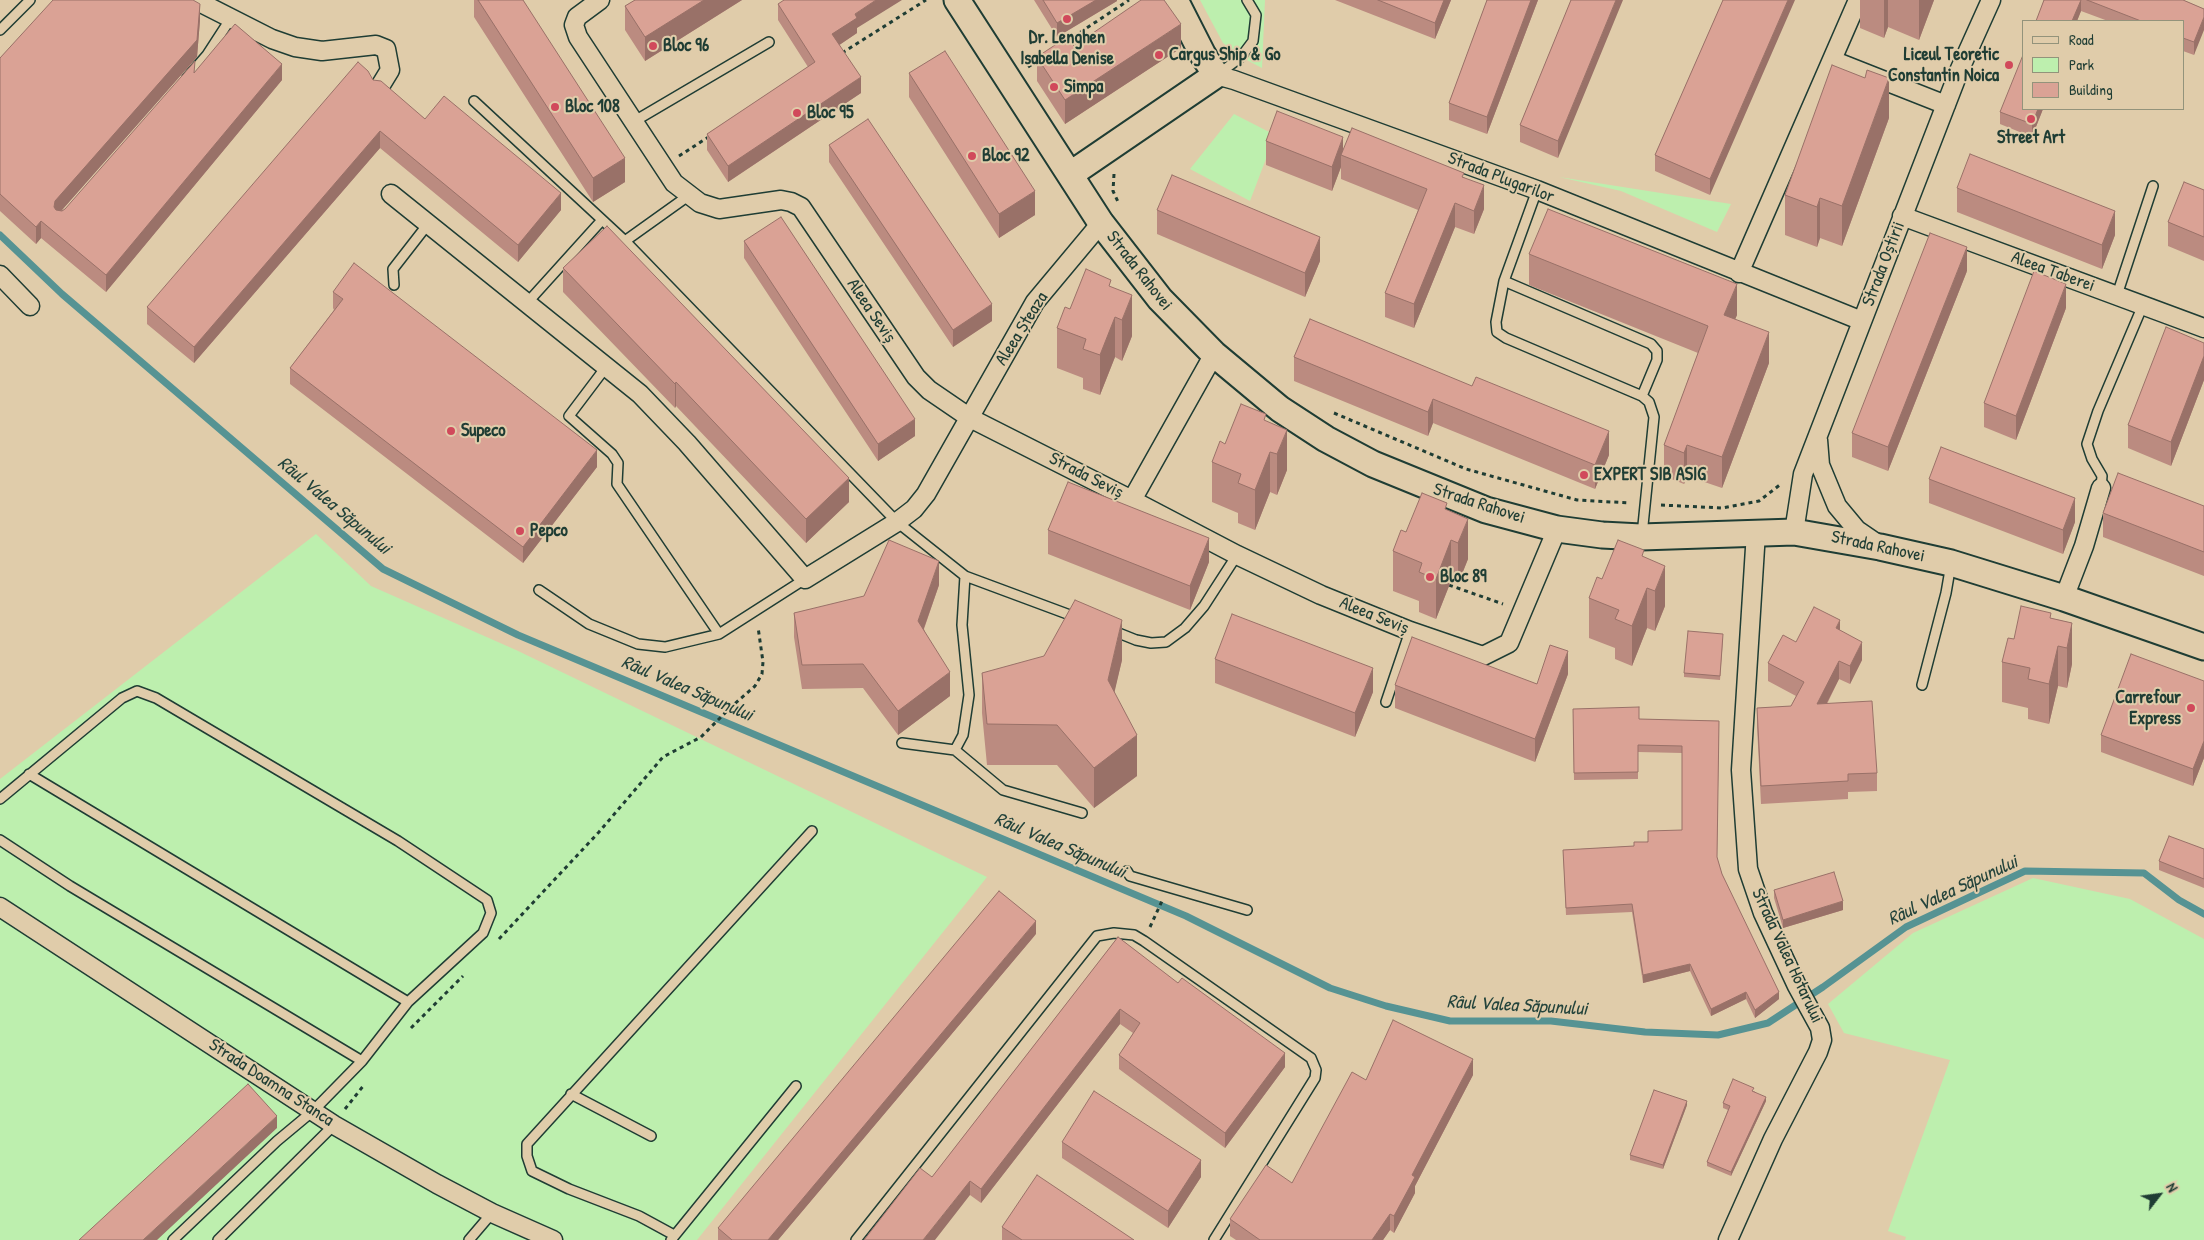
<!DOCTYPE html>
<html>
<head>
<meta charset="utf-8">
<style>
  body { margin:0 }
  #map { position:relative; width:2204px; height:1240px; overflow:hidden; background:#e0ccaa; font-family:"Patrick Hand",sans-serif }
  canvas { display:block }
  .legend { position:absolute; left:2022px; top:20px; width:162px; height:90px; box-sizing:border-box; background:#e0ccaa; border:1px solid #93937b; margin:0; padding:6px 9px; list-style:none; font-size:15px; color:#1f3d34 }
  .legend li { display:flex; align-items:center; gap:10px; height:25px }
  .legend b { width:25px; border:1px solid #93937b }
  .north { position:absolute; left:2134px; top:1170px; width:50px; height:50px; -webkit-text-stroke:4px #e0ccaa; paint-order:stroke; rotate:60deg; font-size:14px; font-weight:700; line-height:20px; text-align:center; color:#1f3d34 }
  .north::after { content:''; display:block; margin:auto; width:18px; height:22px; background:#1f3d34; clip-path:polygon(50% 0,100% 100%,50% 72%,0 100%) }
</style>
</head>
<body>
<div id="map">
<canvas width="2204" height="1240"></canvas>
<ul class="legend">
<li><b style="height:6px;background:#e0ccaa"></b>Road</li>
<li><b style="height:14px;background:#bdefae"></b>Park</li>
<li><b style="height:14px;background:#daa295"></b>Building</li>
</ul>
<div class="north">N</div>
</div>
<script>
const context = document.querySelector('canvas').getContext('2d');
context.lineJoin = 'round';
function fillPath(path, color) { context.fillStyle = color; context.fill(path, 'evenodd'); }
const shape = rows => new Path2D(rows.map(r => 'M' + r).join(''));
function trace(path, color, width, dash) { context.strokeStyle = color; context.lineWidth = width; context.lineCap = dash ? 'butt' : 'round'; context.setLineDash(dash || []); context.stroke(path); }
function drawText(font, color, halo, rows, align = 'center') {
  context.font = font + ' "Patrick Hand",sans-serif'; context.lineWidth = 4; context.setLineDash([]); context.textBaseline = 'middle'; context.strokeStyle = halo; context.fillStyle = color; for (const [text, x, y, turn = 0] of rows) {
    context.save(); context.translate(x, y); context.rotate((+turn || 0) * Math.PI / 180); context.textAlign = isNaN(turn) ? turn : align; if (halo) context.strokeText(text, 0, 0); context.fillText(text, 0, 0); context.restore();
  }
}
fillPath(shape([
  [1200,0,1265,0,1262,68,1241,57,1223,43],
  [1234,114,1275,135,1250,201,1190,169],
  [1559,177,1731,204,1717,232,1621,191],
  [316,534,371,586,516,650,987,877,697,1240,0,1240,0,779],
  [2033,878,2130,899,2204,939,2204,1240,1905,1240,1906,1237,1888,1231,1950,1060,1844,1033,1828,1004,1913,933]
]), '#bdefae');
trace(shape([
  [0,235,62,294,383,569,518,635,1186,916,1330,988,1386,1006,1450,1021,1551,1021,1645,1032,1718,1035,1768,1023,1823,987,1906,927,2025,871,2144,873,2179,900,2204,914]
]), '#569393', 7);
const lane = shape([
  [0,30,30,0],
  [1217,75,1241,57,1253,41,1256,15,1247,0],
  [187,78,207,55,231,18],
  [474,101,625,241,897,522,965,576,1078,618],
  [633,122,769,42],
  [625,241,688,196],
  [1504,281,1651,344,1657,351,1657,360,1642,396,1506,338,1497,332,1496,322,1504,281,1537,190],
  [394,285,393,269,428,224],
  [2117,295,2153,186],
  [527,303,602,220],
  [606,367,569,416,612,454,618,463,617,484,719,634],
  [2101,488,2102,476,2092,459,2087,444,2098,411,2143,305],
  [1642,535,1654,417,1649,402,1642,396],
  [539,590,589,624,638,644,665,647,719,634,805,579],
  [1111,630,1136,640,1151,643,1166,642,1185,628,1204,606,1237,555],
  [1922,685,1946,593,1951,564],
  [1386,702,1410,631],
  [902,743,955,750,1003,790,1082,813],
  [955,750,963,735,969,695,962,625,965,576],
  [29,774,408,1002],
  [0,799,122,698,137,691,156,698,398,841,487,900,491,913,483,933,408,1002,362,1061,313,1111,277,1141,173,1240],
  [0,840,70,886,362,1061],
  [1127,871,1130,876,1247,910],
  [571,1094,651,1136],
  [674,1235,639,1216,569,1189,532,1171,527,1156,527,1144,812,831],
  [218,1240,334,1125],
  [469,1240,492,1213],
  [671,1240,796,1086],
  [856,1240,1097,936,1114,933,1134,935,1144,941,1311,1058,1316,1070,1315,1078,1214,1240]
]);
const street = shape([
  [195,0,272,39,295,47,322,51,376,45,386,49,390,70,379,88],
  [600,0,577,17,574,25,578,37,674,183,700,203,719,209,781,200,791,202,801,207,916,377,929,390,970,418,1132,500,1237,555,1321,595,1410,631,1483,656,1509,643,1557,529],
  [1832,60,1946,105],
  [1216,75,1234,80,1537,190,1862,321],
  [391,194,640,394,687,443,805,579,897,522,914,509,926,494,1035,302,1101,223],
  [1902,216,2204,328],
  [1739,273,1858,0],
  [0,275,30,306],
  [1818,440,1820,465,1837,506,1857,530,1876,543],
  [1132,500,1214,354],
  [1794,532,1803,474,1959,71,1991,0],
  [2064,598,2084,546,2101,488],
  [0,907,334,1125,437,1184,492,1213,553,1240],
  [1728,1240,1773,1139,1818,1052,1822,1040,1820,1028,1797,986,1763,913,1748,869,1741,770,1756,532]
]);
const secondary = shape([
  [957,0,1101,223,1160,299,1214,354,1280,409,1326,439,1373,464,1486,510,1557,529,1602,535,1641,537,1794,532,1880,547,1951,563,2064,598,2204,647],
  [1071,174,1216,75,1203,55,1175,0]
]);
trace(lane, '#1f3d34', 12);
trace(street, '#1f3d34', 21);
trace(secondary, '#1f3d34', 29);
trace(shape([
  [1067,41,1129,0],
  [842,53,926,0],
  [1028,67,1039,60],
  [679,156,710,136],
  [1114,174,1113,191,1119,204],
  [1334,413,1466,469,1577,500,1630,503],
  [1661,505,1722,508,1759,501,1781,484],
  [1449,585,1503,604],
  [1150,927,1162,901],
  [499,939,599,832,663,757,701,737,731,707,755,686,762,674,763,662,758,627],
  [411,1028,463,976],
  [345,1109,364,1085]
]), '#1f3d34', 3, [4, 4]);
trace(lane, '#e0ccaa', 9);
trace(street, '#e0ccaa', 18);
trace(secondary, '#e0ccaa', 25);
fillPath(shape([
  [474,0,523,0,625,182,593,202,474,17],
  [635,0,742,0,645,61,625,30,625,6],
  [1034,0,1117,0,1117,1,1057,37],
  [1335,0,1451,0,1435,39],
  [1487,0,1538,0,1487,134,1449,120,1449,103],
  [1571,0,1558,158,1520,142,1520,125],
  [1723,0,1710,195,1655,171,1655,155],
  [1860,0,1934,0,1919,40,1888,27,1884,38,1860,28],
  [2044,0,2183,0,2204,9,2194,55,2183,51,2183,21,2108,21,2081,11,2077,21,2036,21],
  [778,4,857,28,857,33,839,45,861,93,728,182,707,150,707,134,808,67,778,20],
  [200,20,197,57,61,211,65,209,195,72,282,80,106,292,41,238,36,244,0,211,0,58],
  [1074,46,1181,48,1065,124,1037,81,1037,57],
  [909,73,1035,215,999,238,909,97],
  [373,80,425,119,561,210,518,262,380,148,194,363,147,324,147,307],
  [2043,109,2032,137,2000,124,2000,112],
  [1889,118,1842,246,1820,238,1817,247,1785,235,1785,195],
  [1266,141,1343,150,1464,177,1484,209,1474,234,1455,227,1414,328,1385,317,1385,293,1418,210,1341,179,1341,167,1332,191,1266,165],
  [829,145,992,321,953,347,829,162],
  [1957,188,2115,235,2102,269,1957,212],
  [2204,190,2204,261,2168,246,2168,222],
  [1157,210,1320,261,1305,297,1157,234],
  [744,241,915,436,878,461,744,258],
  [1529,254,1737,315,1735,319,1769,363,1722,488,1687,476,1684,484,1664,476,1664,445,1698,353,1529,285],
  [563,268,849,502,806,543,676,406,675,408,563,292],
  [1967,271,1888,471,1852,457,1852,433],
  [1111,287,1132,336,1122,361,1115,357,1100,395,1083,389,1083,378,1057,368,1057,328,1070,309],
  [333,292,597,467,523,563,290,384,290,368,334,310,333,308],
  [2066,308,2016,440,1984,427,1984,403],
  [1310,319,1609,455,1595,489,1433,423,1428,436,1294,381,1294,357],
  [2204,343,2204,380,2171,466,2128,448,2128,425],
  [1266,421,1287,470,1277,495,1270,492,1255,530,1238,523,1238,513,1212,502,1212,462,1225,444],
  [1929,479,2075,522,2063,554,1929,503],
  [2204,506,2204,576,2103,537,2103,513],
  [1447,510,1468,559,1458,584,1451,581,1436,619,1419,612,1419,601,1393,591,1393,551,1406,532],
  [1048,530,1209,562,1190,610,1048,554],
  [1644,557,1665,606,1655,631,1647,628,1632,666,1615,659,1615,648,1589,638,1589,598,1602,579],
  [939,585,924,629,950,696,898,735,863,688,802,689,794,637,794,613],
  [2051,618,2072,623,2072,664,2067,688,2058,686,2049,724,2028,719,2028,708,2002,702,2002,662,2014,639],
  [1840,630,1862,660,1850,684,1839,679,1827,704,1877,773,1877,791,1848,792,1848,799,1761,804,1757,726,1757,708,1791,706,1796,696,1768,681,1768,663,1796,642],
  [1723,639,1720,680,1684,677,1684,673],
  [1215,659,1373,692,1355,737,1215,683],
  [1122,660,1114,692,1137,776,1094,808,1057,765,987,765,982,713,982,673],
  [1568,674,1535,762,1395,708,1395,685,1537,684],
  [2204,681,2204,758,2193,786,2101,752,2101,735],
  [1573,709,1639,719,1719,721,1717,857,1722,874,1779,999,1755,1018,1746,999,1711,1016,1690,971,1643,983,1632,912,1566,915,1563,850,1634,846,1682,830,1682,753,1638,752,1638,779,1574,780],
  [2204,849,2204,888,2159,870,2159,861],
  [1774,890,1843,910,1783,928,1774,898],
  [1036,934,778,1240,718,1240,718,1228],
  [1118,937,1285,1067,1225,1148,1119,1069,1119,1055,1133,1033,1120,1024,981,1203,970,1195,932,1177],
  [1473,1075,1415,1186,1415,1193,1394,1233,1390,1230,1383,1240,1236,1240,1230,1236,1230,1219,1292,1183,1366,1080],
  [1754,1091,1766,1101,1731,1176,1707,1166,1707,1162,1728,1110,1723,1108,1723,1103],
  [1687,1105,1663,1169,1630,1160,1630,1155],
  [1062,1142,1201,1177,1168,1228,1062,1158],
  [1002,1227,1134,1240,1002,1240]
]), '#bb8b80');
fillPath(shape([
  [704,0,742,0,645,61,645,37],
  [876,0,902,0,857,28,857,33,832,50,832,34,855,14],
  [1096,0,1117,0,1117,1,1057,37,1057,23],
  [1444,0,1451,0,1435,39,1435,23],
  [1531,0,1538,0,1487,134,1487,117],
  [1616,0,1623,0,1558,158,1558,141],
  [1788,0,1795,0,1710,195,1710,179],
  [1884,0,1888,0,1888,27,1884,38],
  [1919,0,1934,0,1919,40],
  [2081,0,2081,11,2077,21,2072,21],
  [200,4,200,20,197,57,55,218,54,207,55,201],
  [2204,17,2204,30,2194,55,2194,42],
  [1181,24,1181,48,1065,124,1065,100],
  [282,64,282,80,106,292,106,275],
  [861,77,861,93,728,182,728,166],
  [1889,78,1889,118,1842,246,1842,206],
  [2038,109,2043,109,2032,137,2032,124],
  [380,131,380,148,194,363,194,347],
  [1343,137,1343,155,1341,155,1341,167,1332,191,1332,167],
  [625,158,625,182,593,202,593,178],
  [1484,185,1484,209,1474,234,1474,211],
  [1035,191,1035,215,999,238,999,214],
  [561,193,561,210,518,262,518,245],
  [1820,198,1820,238,1817,247,1817,207],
  [1455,203,1455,227,1414,328,1414,304],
  [2115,211,2115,235,2102,269,2102,245],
  [41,221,41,238,36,244,36,227],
  [1320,237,1320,261,1305,297,1305,273],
  [1967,247,1967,271,1888,471,1888,447],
  [1737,284,1737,315,1724,345,1724,315],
  [2066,284,2066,308,2016,440,2016,416],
  [1132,295,1132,336,1122,361,1122,320],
  [992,304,992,321,953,347,953,330],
  [1115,317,1115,357,1100,395,1100,355],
  [1769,332,1769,363,1722,488,1722,457],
  [2204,356,2204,380,2171,466,2171,442],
  [676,382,676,406,675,408,675,384],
  [1433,399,1433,423,1428,436,1428,412],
  [915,419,915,436,878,461,878,444],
  [1287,430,1287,470,1277,495,1277,454],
  [1609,431,1609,455,1595,489,1595,465],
  [1687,445,1687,476,1684,484,1684,453],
  [597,450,597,467,523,563,523,547],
  [1270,452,1270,492,1255,530,1255,490],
  [849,478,849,502,806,543,806,519],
  [2075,498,2075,522,2063,554,2063,530],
  [1468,519,1468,559,1458,584,1458,543],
  [1209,538,1209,562,1190,610,1190,586],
  [1451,540,1451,581,1436,619,1436,579],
  [939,561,939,585,918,645,918,621],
  [1665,566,1665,606,1655,631,1655,591],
  [1647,588,1647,628,1632,666,1632,626],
  [1122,620,1122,660,1108,720,1108,680],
  [1840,620,1840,638,1836,628],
  [2072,623,2072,664,2067,688,2067,648],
  [1862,642,1862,660,1850,684,1850,666],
  [2058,646,2058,686,2049,724,2049,684],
  [1568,651,1568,674,1535,762,1535,739],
  [1839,661,1839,679,1817,722,1817,704],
  [1373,668,1373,692,1355,737,1355,713],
  [950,672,950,696,898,735,898,711],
  [1137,735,1137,776,1094,808,1094,768],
  [2204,741,2204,758,2193,786,2193,769],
  [1843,901,1843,910,1783,928,1783,920],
  [1036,921,1036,934,778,1240,768,1240],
  [1690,964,1690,971,1643,983,1643,975],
  [1746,992,1746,999,1711,1016,1711,1009],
  [1779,992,1779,999,1755,1018,1755,1010],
  [1120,1009,1120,1024,981,1203,981,1189],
  [1285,1053,1285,1067,1225,1148,1225,1133],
  [1473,1059,1473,1075,1415,1186,1415,1193,1394,1233,1394,1216,1412,1175],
  [1766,1097,1766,1101,1731,1176,1731,1172],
  [1687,1101,1687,1105,1663,1169,1663,1165],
  [277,1116,277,1128,157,1240,143,1240],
  [1201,1160,1201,1177,1168,1228,1168,1211],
  [970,1181,970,1195,935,1240,923,1240],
  [1390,1214,1390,1230,1383,1240,1372,1240]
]), '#997168');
const building = shape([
  [53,0,193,0,200,4,197,40,55,201,54,207,56,210,62,211,65,209,195,61,194,73,235,24,282,64,106,275,41,221,36,227,0,194,0,58,53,0],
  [478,0,523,0,625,158,593,178,478,0],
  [635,0,704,0,645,37,625,6,635,0],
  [784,0,876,0,855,14,857,18,832,34,861,77,728,166,707,134,815,62,778,4,784,0],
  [1043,0,1096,0,1057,23,1043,0],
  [1141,0,1164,0,1181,24,1065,100,1037,57,1067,37,1074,46,1141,0],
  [1378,0,1444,0,1435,23,1378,0],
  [1487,0,1531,0,1487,117,1449,103,1487,0],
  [1571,0,1616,0,1558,141,1520,125,1571,0],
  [1723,0,1788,0,1710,179,1655,155,1723,0],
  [2044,0,2081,0,2072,21,2036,21,2044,0],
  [2087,0,2183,0,2204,9,2204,17,2194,42,2183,38,2183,21,2141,21,2087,0],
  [945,51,1035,191,999,214,909,73,945,51],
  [2023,55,2023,109,2038,109,2032,124,2000,112,2023,55],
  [358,62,368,71,373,80,381,81,425,119,444,96,561,193,518,245,380,131,194,347,147,307,358,62],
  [1832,65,1865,78,1867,70,1889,78,1842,206,1820,198,1817,207,1785,195,1832,65],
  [1277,111,1343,137,1332,167,1266,141,1277,111],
  [868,119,992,304,953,330,829,145,868,119],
  [1352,128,1464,173,1462,177,1484,185,1474,211,1455,203,1414,304,1385,293,1427,189,1341,155,1352,128],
  [1970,154,2115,211,2102,245,1957,188,1970,154],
  [1172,175,1320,237,1305,273,1157,210,1172,175],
  [2184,182,2204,190,2204,237,2168,222,2184,182],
  [1548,209,1737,284,1724,315,1769,332,1722,457,1687,445,1684,453,1664,445,1708,326,1529,254,1548,209],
  [781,217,915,419,878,444,744,241,781,217],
  [607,226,849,478,806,519,676,382,675,384,563,268,607,226],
  [1930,233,1967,247,1888,447,1852,433,1930,233],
  [354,263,597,450,523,547,290,368,343,299,333,292,354,263],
  [1086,269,1111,280,1109,286,1132,295,1122,320,1115,317,1100,355,1083,349,1086,339,1057,328,1065,307,1070,309,1086,269],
  [2034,271,2066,284,2016,416,1984,403,2034,271],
  [1310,319,1472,386,1476,377,1609,431,1595,465,1433,399,1428,412,1294,357,1310,319],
  [2166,327,2204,343,2204,356,2171,442,2128,425,2166,327],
  [1241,404,1266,414,1264,420,1287,430,1277,454,1270,452,1255,490,1238,483,1241,474,1212,462,1220,441,1225,444,1241,404],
  [1941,447,2075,498,2063,530,1929,479,1941,447],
  [2118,473,2204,506,2204,552,2103,513,2118,473],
  [1068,482,1209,538,1190,586,1048,530,1068,482],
  [1422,493,1447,503,1445,509,1468,519,1458,543,1451,540,1436,579,1419,572,1422,563,1393,551,1401,530,1406,532,1422,493],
  [889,540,939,561,918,621,950,672,898,711,863,664,802,665,794,613,864,596,889,540],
  [1618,540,1644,550,1642,556,1665,566,1655,591,1647,588,1632,626,1615,619,1619,610,1589,598,1597,577,1602,579,1618,540],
  [1075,600,1122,620,1108,680,1137,735,1094,768,1057,725,987,724,982,673,1044,656,1075,600],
  [2021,606,2051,613,2050,618,2072,623,2067,648,2058,646,2049,684,2028,679,2030,668,2002,662,2008,638,2014,639,2021,606],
  [1814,607,1840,620,1836,628,1862,642,1850,666,1839,661,1817,704,1872,701,1877,773,1848,774,1848,781,1761,786,1757,708,1791,706,1804,682,1768,663,1783,635,1796,642,1814,607],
  [1232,614,1373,668,1355,713,1215,659,1232,614],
  [1688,631,1723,634,1720,676,1684,673,1688,631],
  [1412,637,1537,684,1550,645,1568,651,1535,739,1395,685,1412,637],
  [2131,654,2204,681,2204,741,2193,769,2101,735,2131,654],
  [1639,707,1639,719,1719,721,1717,857,1722,874,1779,992,1755,1010,1746,992,1711,1009,1690,964,1643,975,1632,904,1566,908,1563,850,1634,846,1634,842,1648,842,1648,831,1682,830,1682,746,1638,745,1638,772,1574,773,1573,709,1639,707],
  [2169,836,2204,849,2204,879,2159,861,2169,836],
  [1834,872,1843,901,1783,920,1774,890,1834,872],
  [999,891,1036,921,768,1240,732,1240,718,1228,999,891],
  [1118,937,1178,983,1182,978,1285,1053,1225,1133,1119,1055,1140,1023,1120,1009,981,1189,970,1181,923,1240,864,1240,920,1168,932,1177,1118,937],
  [1393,1020,1473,1059,1412,1175,1415,1177,1394,1216,1390,1214,1372,1240,1260,1240,1230,1219,1266,1165,1292,1183,1352,1072,1366,1080,1393,1020],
  [1733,1079,1754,1088,1752,1091,1766,1097,1731,1172,1707,1162,1730,1106,1723,1103,1733,1079],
  [248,1084,277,1116,143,1240,79,1240,248,1084],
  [1654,1090,1687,1101,1663,1165,1630,1155,1654,1090],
  [1094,1091,1201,1160,1168,1211,1062,1142,1094,1091],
  [1037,1175,1134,1240,1022,1240,1002,1227,1037,1175]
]);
fillPath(building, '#daa295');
trace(building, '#997168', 1);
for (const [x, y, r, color] of [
  [1067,19,5,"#d1495b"],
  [653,46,5,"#d1495b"],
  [1159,55,5,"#d1495b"],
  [2009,65,5,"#d1495b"],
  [1054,87,5,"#d1495b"],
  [555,107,5,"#d1495b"],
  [797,113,5,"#d1495b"],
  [2031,119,5,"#d1495b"],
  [972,156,5,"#d1495b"],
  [451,431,5,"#d1495b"],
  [1584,475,5,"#d1495b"],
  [520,531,5,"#d1495b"],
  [1430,577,5,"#d1495b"],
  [2191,708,5,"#d1495b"]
]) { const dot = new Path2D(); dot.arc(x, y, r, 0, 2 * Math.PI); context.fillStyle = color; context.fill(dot); trace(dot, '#e0ccaa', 2); }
drawText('bold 18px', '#1f3d34', '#e0ccaa', [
  ["Dr. Lenghen",1067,38,"center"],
  ["Isabella Denise",1067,59,"center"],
  ["Bloc 96",663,46],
  ["Cargus Ship & Go",1169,55],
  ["Liceul Teoretic",1999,55,"right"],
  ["Constantin Noica",1999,76,"right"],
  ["Simpa",1064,87],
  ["Bloc 108",565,107],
  ["Bloc 95",807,113],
  ["Street Art",2031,138,"center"],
  ["Bloc 92",982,156],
  ["Supeco",461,431],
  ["EXPERT SIB ASIG",1594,475],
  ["Pepco",530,531],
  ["Bloc 89",1440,577],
  ["Carrefour",2181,698,"right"],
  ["Express",2181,719,"right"]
], 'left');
drawText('18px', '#1f3d34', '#e0ccaa', [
  ["Strada Plugarilor",1501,178,21],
  ["Strada Oștirii",1884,264,-69],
  ["Strada Rahovei",1139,271,52],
  ["Aleea Taberei",2053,272,20],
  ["Aleea Seviș",871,311,56],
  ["Aleea Șteaza",1022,329,-58],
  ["Strada Seviș",1086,476,27],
  ["Strada Rahovei",1479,504,18],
  ["Strada Rahovei",1878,547,12],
  ["Aleea Seviș",1374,616,22],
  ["Strada Valea Hotarului",1787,956,65],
  ["Strada Doamna Stanca",271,1083,33]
]);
drawText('italic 19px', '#24443c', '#e0ccaa', [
  ["Râul Valea Săpunului",334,506,40],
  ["Râul Valea Săpunului",687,689,23],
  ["Râul Valea Săpunului",1060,846,23],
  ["Râul Valea Săpunului",1953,891,-25],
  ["Râul Valea Săpunului",1517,1006,3]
]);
</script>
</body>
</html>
